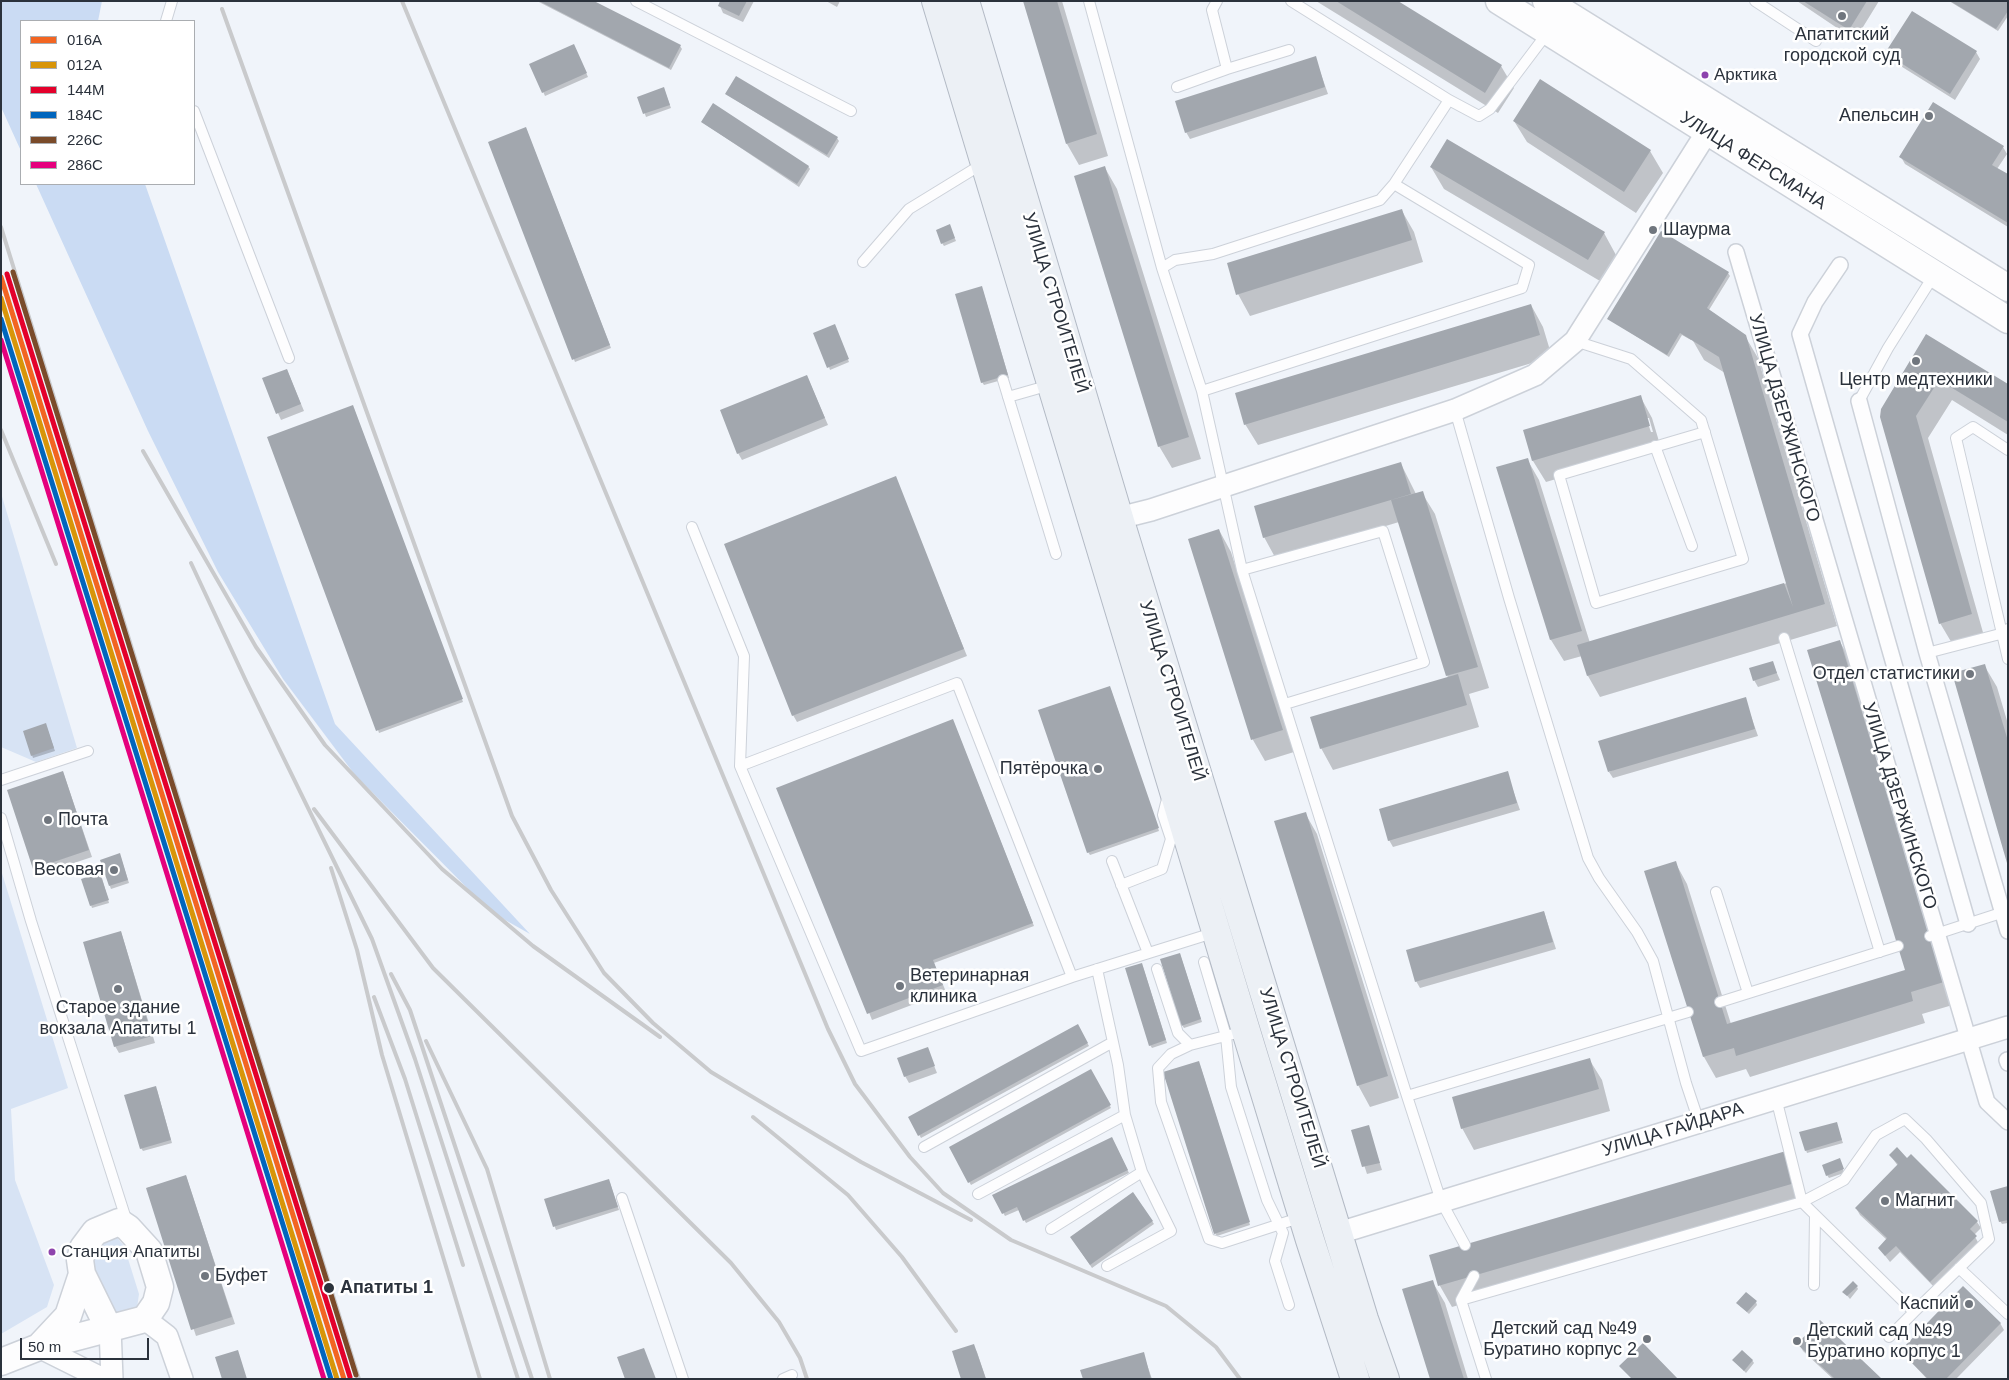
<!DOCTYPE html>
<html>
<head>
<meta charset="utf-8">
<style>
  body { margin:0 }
  #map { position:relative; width:2009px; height:1380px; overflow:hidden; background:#f0f4fa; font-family:Arial,sans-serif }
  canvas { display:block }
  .frame { position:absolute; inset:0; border:2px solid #2b323c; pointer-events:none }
  .legend { position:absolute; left:20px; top:20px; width:175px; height:165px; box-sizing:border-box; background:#fff; border:1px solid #aaadb1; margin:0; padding:6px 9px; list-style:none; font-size:15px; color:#2b323c }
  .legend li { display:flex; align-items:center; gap:10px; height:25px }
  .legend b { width:25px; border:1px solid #aaadb1 }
  .scale { position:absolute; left:20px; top:1338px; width:129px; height:22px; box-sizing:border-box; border:2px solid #2b323c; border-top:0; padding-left:6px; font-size:15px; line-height:18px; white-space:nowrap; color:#2b323c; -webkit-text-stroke:4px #fff; paint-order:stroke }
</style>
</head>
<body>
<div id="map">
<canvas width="2009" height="1380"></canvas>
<div class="frame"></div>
<ul class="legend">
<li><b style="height:6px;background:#f26522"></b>016А</li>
<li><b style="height:6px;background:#d89509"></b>012А</li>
<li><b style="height:6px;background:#e4002b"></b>144М</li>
<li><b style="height:6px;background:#0065bd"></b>184С</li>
<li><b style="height:6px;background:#7a4b2a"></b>226С</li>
<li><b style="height:6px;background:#e5007d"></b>286С</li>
</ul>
<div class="scale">50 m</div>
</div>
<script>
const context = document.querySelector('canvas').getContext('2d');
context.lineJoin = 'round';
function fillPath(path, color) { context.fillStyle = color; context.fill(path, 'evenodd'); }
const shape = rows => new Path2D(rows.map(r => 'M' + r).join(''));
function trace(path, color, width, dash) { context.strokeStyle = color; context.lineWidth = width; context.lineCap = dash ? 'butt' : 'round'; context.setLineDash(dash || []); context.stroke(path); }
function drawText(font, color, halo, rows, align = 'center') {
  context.font = font + ' Arial,sans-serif'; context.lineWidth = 5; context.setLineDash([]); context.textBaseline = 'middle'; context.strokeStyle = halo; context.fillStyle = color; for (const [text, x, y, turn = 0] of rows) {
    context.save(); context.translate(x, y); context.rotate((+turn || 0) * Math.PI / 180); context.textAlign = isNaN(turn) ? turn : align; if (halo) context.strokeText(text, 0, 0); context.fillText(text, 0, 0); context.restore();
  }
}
fillPath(shape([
  [1,493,77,748,36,762,1,747],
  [1,870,68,1088,11,1109,15,1180,54,1285,47,1307,1,1334],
  [115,1235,124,1246,139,1294,137,1308,126,1314,113,1314,105,1304,89,1252]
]), '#d7e3f4');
fillPath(shape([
  [1,1,102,1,98,21,21,21,21,151,1,107],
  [36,184,145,184,335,724,530,934,491,912,355,775,283,679,218,572,148,431]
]), '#cadbf3');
fillPath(shape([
  [537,1,592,1,680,46,682,49,671,70],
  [722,1,754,1,743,22,723,13,720,6],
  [826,1,840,1,837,7],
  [1024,1,1062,1,1108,156,1079,165,1067,144],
  [1316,1,1395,1,1501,66,1514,88,1498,113],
  [1797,1,1879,1,1855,40],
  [1949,1,2008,1,2008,16,1998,31],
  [1913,12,1976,52,1980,59,1955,100,1891,60,1887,53],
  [575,48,588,77,545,96,531,64],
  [1315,57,1328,94,1190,139,1186,132],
  [665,92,671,108,646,117,639,97],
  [726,94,837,138,839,141,829,158],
  [1514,121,1650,151,1663,173,1636,213,1527,142],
  [702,122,808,166,810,169,799,187],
  [527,131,611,348,575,362,489,142],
  [2003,147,2007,154,1997,169,2008,176,2008,227,1905,164,1901,157],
  [1431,167,1604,233,1616,255,1600,281,1444,189],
  [1105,168,1117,189,1201,459,1172,468,1159,446],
  [1402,211,1414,232,1423,262,1250,316,1238,294],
  [951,229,956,241,944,246,942,243],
  [1728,273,1730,276,1709,310,1745,336,1758,358,1837,626,1600,697,1588,676,1582,656,1564,661,1551,640,1498,468,1527,459,1539,480,1590,643,1787,583,1725,373,1704,360,1692,339,1691,340,1682,335,1669,357,1609,319],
  [983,291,1009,378,984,385,982,382],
  [1531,305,1543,327,1552,357,1258,445,1245,424],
  [836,329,849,362,830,370,829,367],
  [1927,336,2008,385,2008,435,1952,400,1928,438,1984,636,1953,645,1940,623,1881,417],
  [287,370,304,411,281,420,263,379],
  [807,376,828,425,742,460,738,453],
  [1640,396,1652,418,1661,448,1546,482,1533,461,1524,431],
  [1646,418,1649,418,1653,432,1651,432],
  [354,409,463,702,379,733,378,730],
  [1401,464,1416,494,1422,493,1435,514,1489,688,1469,694,1479,727,1333,770,1321,748,1448,678,1399,522,1276,559,1264,537],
  [895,478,967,656,797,722,793,715],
  [1219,530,1231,552,1294,752,1265,761,1253,740,1190,540],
  [1840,642,1852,663,1956,1004,1922,1014,1925,1023,1750,1077,1746,1069,1716,1078,1704,1057,1646,872,1675,862,1687,884,1731,1024,1906,971],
  [1772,662,1780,680,1758,687,1754,680],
  [1984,665,1997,687,2008,724,2008,861,1953,674],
  [1111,690,1159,831,1090,855,1088,852],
  [1745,699,1758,736,1613,778,1609,772],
  [954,723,1034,926,934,963,946,992,872,1020,859,987],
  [47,728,55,751,33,758,32,755],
  [63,772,92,857,38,875,34,868],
  [1507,773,1520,810,1393,847,1389,840],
  [1305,813,1317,834,1399,1098,1370,1107,1358,1085],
  [121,858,129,883,111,889,101,861],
  [102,878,109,903,92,908,91,905],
  [1544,912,1556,949,1420,988,1416,981],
  [121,932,155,1043,119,1053,115,1046],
  [1180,954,1202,1022,1184,1028,1182,1025],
  [1143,967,1167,1043,1152,1048,1150,1045],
  [1078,1026,1089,1046,921,1138,910,1118],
  [927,1048,937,1073,909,1083,905,1076],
  [1589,1059,1602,1080,1610,1111,1474,1150,1462,1128],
  [1200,1065,1250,1225,1217,1236,1215,1233],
  [1091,1071,1111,1108,971,1185,950,1148],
  [157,1090,172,1143,143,1151,141,1148],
  [1836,1123,1843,1143,1807,1153,1806,1150],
  [1368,1127,1382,1170,1367,1174,1353,1131],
  [1112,1138,1129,1173,1026,1223,1019,1210,1005,1216,994,1196],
  [1785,1153,1806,1204,1452,1307,1440,1286,1431,1256],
  [1890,1155,1907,1159,1977,1222,1981,1228,1974,1235,1979,1244,1935,1288,1900,1252,1890,1262,1879,1248,1887,1240,1860,1215,1856,1208,1898,1166],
  [1841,1162,1844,1173,1829,1178,1827,1175],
  [186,1176,235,1324,196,1336,147,1188],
  [610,1183,619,1210,556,1230,545,1200],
  [2008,1187,2008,1223,2002,1224,2000,1221],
  [1152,1221,1154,1224,1092,1268,1073,1240],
  [1432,1281,1445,1303,1468,1379,1431,1379],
  [1857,1287,1858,1289,1850,1299,1844,1292],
  [1756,1302,1757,1305,1749,1314,1740,1306],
  [2000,1323,2004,1330,1956,1379,1927,1379,1901,1351],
  [1799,1344,1880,1379,1833,1379,1803,1351],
  [973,1345,977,1352,986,1379,963,1379],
  [1143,1353,1152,1379,1084,1379],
  [1734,1360,1752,1360,1754,1363,1746,1373]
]), '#0003');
fillPath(shape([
  [539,1,594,1,681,45,669,68],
  [720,1,747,1,739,16,718,6],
  [1023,1,1057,1,1097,134,1066,144],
  [1336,1,1398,1,1502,65,1485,93],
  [1803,1,1867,1,1849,30],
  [1950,1,2008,1,2008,11,1996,29],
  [1912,11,1977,51,1950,94,1885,53],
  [574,44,587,73,542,93,529,64],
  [1316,56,1325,87,1185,133,1175,101],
  [736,76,838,137,827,155,725,94],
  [1540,79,1651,150,1624,192,1513,121],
  [664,87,670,105,643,114,637,97],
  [1933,102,2004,146,1992,165,2008,174,2008,223,1899,157],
  [713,103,809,166,797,184,701,122],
  [526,127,610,345,572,360,488,142],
  [1447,139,1605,232,1588,260,1430,167],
  [1105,166,1189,437,1158,447,1074,176],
  [1402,209,1412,240,1236,295,1227,263],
  [950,224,955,238,941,244,936,230],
  [1661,231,1729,272,1707,308,1746,335,1825,604,1587,676,1577,645,1784,583,1793,607,1719,357,1680,333,1667,355,1607,319],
  [982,286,1008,375,981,383,955,294],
  [1531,304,1540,335,1244,425,1235,393],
  [835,324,849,359,827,368,813,333],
  [1926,334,2008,384,2008,422,1939,380,1916,416,1972,614,1939,624,1880,417,1881,409],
  [287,369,301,404,276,414,262,378],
  [807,375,825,418,737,454,720,410],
  [1641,395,1650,426,1532,461,1523,430],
  [353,405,463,699,376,731,267,437],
  [1528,458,1582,631,1550,640,1496,467],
  [1401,462,1411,494,1263,538,1254,506],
  [896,476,964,649,792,716,724,544],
  [1423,491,1478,667,1446,676,1391,500],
  [1219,529,1283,730,1251,740,1188,539],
  [1840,640,1944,982,1911,992,1913,1001,1736,1056,1734,1048,1703,1057,1644,871,1676,861,1727,1024,1905,970,1807,650],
  [1773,661,1777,673,1753,681,1749,668],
  [1985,664,2008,741,2007,863,1952,673],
  [1458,674,1467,705,1320,749,1310,717],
  [1110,686,1159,828,1087,853,1038,710],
  [1746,697,1755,729,1608,772,1598,741],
  [953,719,1033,923,933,960,943,985,867,1014,776,788],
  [46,723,54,748,31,756,23,731],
  [63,771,89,850,33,869,7,790],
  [1508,771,1517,803,1388,841,1379,809],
  [1306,812,1388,1076,1357,1086,1274,821],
  [120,853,128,880,109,886,100,860],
  [100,873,109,900,90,906,81,879],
  [1544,911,1553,942,1415,982,1406,950],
  [121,931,152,1036,114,1047,83,942],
  [1180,953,1201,1019,1181,1026,1160,959],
  [1142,963,1166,1040,1149,1046,1125,968],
  [1078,1024,1088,1043,918,1136,908,1117],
  [928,1047,935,1066,904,1077,897,1058],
  [1590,1058,1599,1089,1461,1129,1452,1097],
  [1199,1061,1250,1222,1214,1234,1163,1072],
  [1091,1069,1111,1105,968,1183,949,1147],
  [156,1086,171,1140,140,1149,124,1095],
  [1837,1122,1842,1140,1805,1151,1799,1132],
  [1369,1125,1380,1163,1362,1167,1351,1130],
  [1112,1137,1128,1170,1023,1221,1017,1207,1002,1214,992,1195],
  [1897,1147,1907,1158,1911,1154,1978,1221,1970,1229,1977,1236,1930,1282,1896,1246,1885,1256,1878,1248,1887,1238,1855,1208,1898,1164,1889,1155],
  [1786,1151,1795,1183,1438,1286,1429,1255],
  [1840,1158,1844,1169,1826,1176,1822,1165],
  [186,1175,232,1317,191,1330,146,1188],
  [609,1179,618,1207,553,1227,544,1199],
  [2008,1186,2008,1220,1999,1222,1990,1191],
  [1133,1192,1153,1221,1090,1265,1070,1237],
  [1433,1280,1464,1379,1430,1379,1402,1289],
  [1853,1281,1858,1286,1847,1296,1842,1292],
  [1963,1286,2001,1323,1946,1379,1928,1379,1900,1351],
  [1746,1292,1757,1301,1747,1312,1736,1303],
  [1820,1320,1882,1379,1835,1379,1797,1344],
  [1643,1343,1678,1379,1632,1379,1619,1366],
  [974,1344,986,1379,961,1379,952,1351],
  [644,1348,656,1379,625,1379,617,1357],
  [238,1350,247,1379,222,1379,215,1357],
  [1742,1350,1753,1360,1744,1371,1732,1360],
  [1144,1352,1151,1379,1083,1379,1080,1370]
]), '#a2a7ae');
const service = shape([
  [636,1,851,111],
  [1089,1,1162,268,1202,391],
  [1217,1,1212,10,1227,69,1289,50],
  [1291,1,1449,100,1479,116,1490,109,1548,32],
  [1755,1,1816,41],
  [166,21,172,1],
  [1177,87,1227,69],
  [1449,100,1394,184,1529,265,1522,288,1202,391,1242,570,1407,1096,1688,1012],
  [194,111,289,358],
  [863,262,909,209,984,163],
  [1162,268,1175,260,1213,254,1380,200,1394,184],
  [1575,341,1631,359,1701,420,1743,559,1596,603,1559,475,1705,432],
  [1003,380,1056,554],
  [1008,397,1050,385],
  [1859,401,1888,348,1934,275],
  [1455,410,1509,598,1588,858,1599,878,1637,932,1653,961,1686,1083,1699,1122],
  [1655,446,1692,546],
  [2008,450,1973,427,1956,438,2008,659],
  [692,527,744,656,740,766],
  [1242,570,1383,531,1424,662,1285,704],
  [1784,638,1880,952],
  [1927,653,2000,634,2008,629],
  [1,780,88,751],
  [1,818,31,921,127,1222],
  [1112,861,1148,953],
  [1121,885,1162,869,1171,839,1163,815,1168,795],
  [1716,892,1748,993],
  [1930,936,2007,911],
  [1204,962,1226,1036,1231,1087,1267,1200,1283,1233,1275,1261,1289,1305],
  [1157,969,1178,1033,1190,1045],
  [1072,977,957,683,740,766,861,1051,1072,977,1216,932],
  [1720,1002,1898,946],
  [1245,1031,1190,1045,1171,1054,1158,1068,1161,1102,1209,1239,1222,1243,1302,1217],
  [1407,1096,1441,1201,1465,1245],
  [1776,1098,1802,1202,1914,1312,1889,1337],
  [924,1147,1113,1042],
  [978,1194,1125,1115,1118,1065,1097,969],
  [622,1198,683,1379],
  [1051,1229,1142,1172,1125,1115],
  [1107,1266,1171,1231,1142,1172],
  [1959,1268,2008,1314],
  [1474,1276,1461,1300,1486,1379],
  [1814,1285,1815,1215],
  [1461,1300,1802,1202,1844,1180,1876,1135,1905,1119,1926,1139,1981,1203,1989,1239,1914,1312],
  [783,1379,792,1375]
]);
const pedestrian = shape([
  [1736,252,1987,1102,2008,1122],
  [1840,265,1815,302,1800,334,1968,924],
  [1859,401,1927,653,2008,931],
  [2007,1060,2008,1063]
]);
const minor = shape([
  [1119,518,1151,510,1455,410,1535,375,1575,341,1707,132],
  [1339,1233,2008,1027],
  [145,1319,167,1336,182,1379],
  [110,1328,112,1379],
  [39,1347,103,1379]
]);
const tertiary = shape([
  [1499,1,2008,320],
  [1546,1,2008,288],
  [39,1347,68,1316,82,1274],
  [1,1362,39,1347,145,1319,156,1303,160,1287,149,1251,128,1228,119,1222,95,1232,83,1248,80,1260,82,1274,109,1329]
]);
const primary = shape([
  [936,1,1246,1031,1310,1240,1355,1379],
  [965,1,1119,518,1364,1319,1385,1379]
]);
trace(service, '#ccd1d9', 12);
trace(pedestrian, '#ccd1d9', 18);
trace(minor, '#ccd1d9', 24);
trace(tertiary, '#ccd1d9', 29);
trace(primary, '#b3bac5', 30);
trace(service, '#fdfdfe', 10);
trace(pedestrian, '#fdfdfe', 15);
trace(minor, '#fdfdfe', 21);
trace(tertiary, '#fdfdfe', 26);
trace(primary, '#ecf0f5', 28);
trace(shape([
  [402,1,828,1029,855,1084,910,1157,943,1193,1011,1240,1166,1306,1216,1347,1240,1379],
  [222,9,512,816,551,890,604,973,653,1023,711,1072,861,1162,971,1220],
  [1,227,359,1379],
  [1,430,56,564],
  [143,451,256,647,325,745,442,869,533,946,660,1037],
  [191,563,246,681,372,939,415,1059,518,1379],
  [314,809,433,968,731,1263,779,1322,800,1358,807,1379],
  [331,868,357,950,382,1055,480,1379],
  [391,974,410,1010,532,1379],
  [374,997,405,1079,463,1265],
  [426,1041,487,1169,550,1379],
  [753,1117,848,1195,902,1257,956,1331]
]), '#c9cacc', 4);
trace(shape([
  [1,277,344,1379]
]), '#f26522', 5);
trace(shape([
  [1,298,337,1379]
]), '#d89509', 5);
trace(shape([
  [7,274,350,1377]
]), '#e4002b', 5);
trace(shape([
  [1,319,331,1379]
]), '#0065bd', 5);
trace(shape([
  [13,272,356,1375]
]), '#7a4b2a', 5);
trace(shape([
  [1,340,324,1379]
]), '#e5007d', 5);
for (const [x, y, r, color] of [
  [1842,16,5,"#70767e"],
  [1705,75,4.5,"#8e44ad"],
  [1929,116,5,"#70767e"],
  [1653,230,5,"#70767e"],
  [1916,361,5,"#70767e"],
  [1970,674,5,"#70767e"],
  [1098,769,5,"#70767e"],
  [48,820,5,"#70767e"],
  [114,870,5,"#70767e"],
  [900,986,5,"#70767e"],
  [118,989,5,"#70767e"],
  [1885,1201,5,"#70767e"],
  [52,1252,4.5,"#8e44ad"],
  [205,1276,5,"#70767e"],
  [329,1288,6,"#2b323c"],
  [1969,1304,5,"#70767e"],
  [1647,1339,5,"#70767e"],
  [1797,1341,5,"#70767e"]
]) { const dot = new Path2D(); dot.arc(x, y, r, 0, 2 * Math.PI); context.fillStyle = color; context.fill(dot); trace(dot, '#fff', 2); }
drawText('17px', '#2b323c', '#fff', [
  ["Арктика",1714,75],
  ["Станция Апатиты",61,1252]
], 'left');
drawText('18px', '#2b323c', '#fff', [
  ["Апатитский",1842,35,"center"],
  ["городской суд",1842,56,"center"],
  ["Апельсин",1919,116],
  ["Шаурма",1663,230,"left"],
  ["Центр медтехники",1916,380,"center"],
  ["Отдел статистики",1960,674],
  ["Пятёрочка",1088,769],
  ["Почта",58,820,"left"],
  ["Весовая",104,870],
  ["Ветеринарная",910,976,"left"],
  ["клиника",910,997,"left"],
  ["Старое здание",118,1008,"center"],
  ["вокзала Апатиты 1",118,1029,"center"],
  ["Магнит",1895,1201,"left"],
  ["Буфет",215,1276,"left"],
  ["Каспий",1959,1304],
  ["Детский сад №49",1637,1329],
  ["Буратино корпус 2",1637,1350],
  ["Детский сад №49",1807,1331,"left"],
  ["Буратино корпус 1",1807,1352,"left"]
], 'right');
drawText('18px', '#2b323c', '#fff', [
  ["УЛИЦА ФЕРСМАНА",1753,161,32],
  ["УЛИЦА СТРОИТЕЛЕЙ",1055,303,73],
  ["УЛИЦА ДЗЕРЖИНСКОГО",1784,418,74],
  ["УЛИЦА СТРОИТЕЛЕЙ",1172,691,73],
  ["УЛИЦА ДЗЕРЖИНСКОГО",1899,806,73],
  ["УЛИЦА СТРОИТЕЛЕЙ",1292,1078,73],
  ["УЛИЦА ГАЙДАРА",1673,1130,-17]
]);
drawText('bold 18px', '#2b323c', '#fff', [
  ["Апатиты 1",340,1288]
], 'left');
</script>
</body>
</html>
